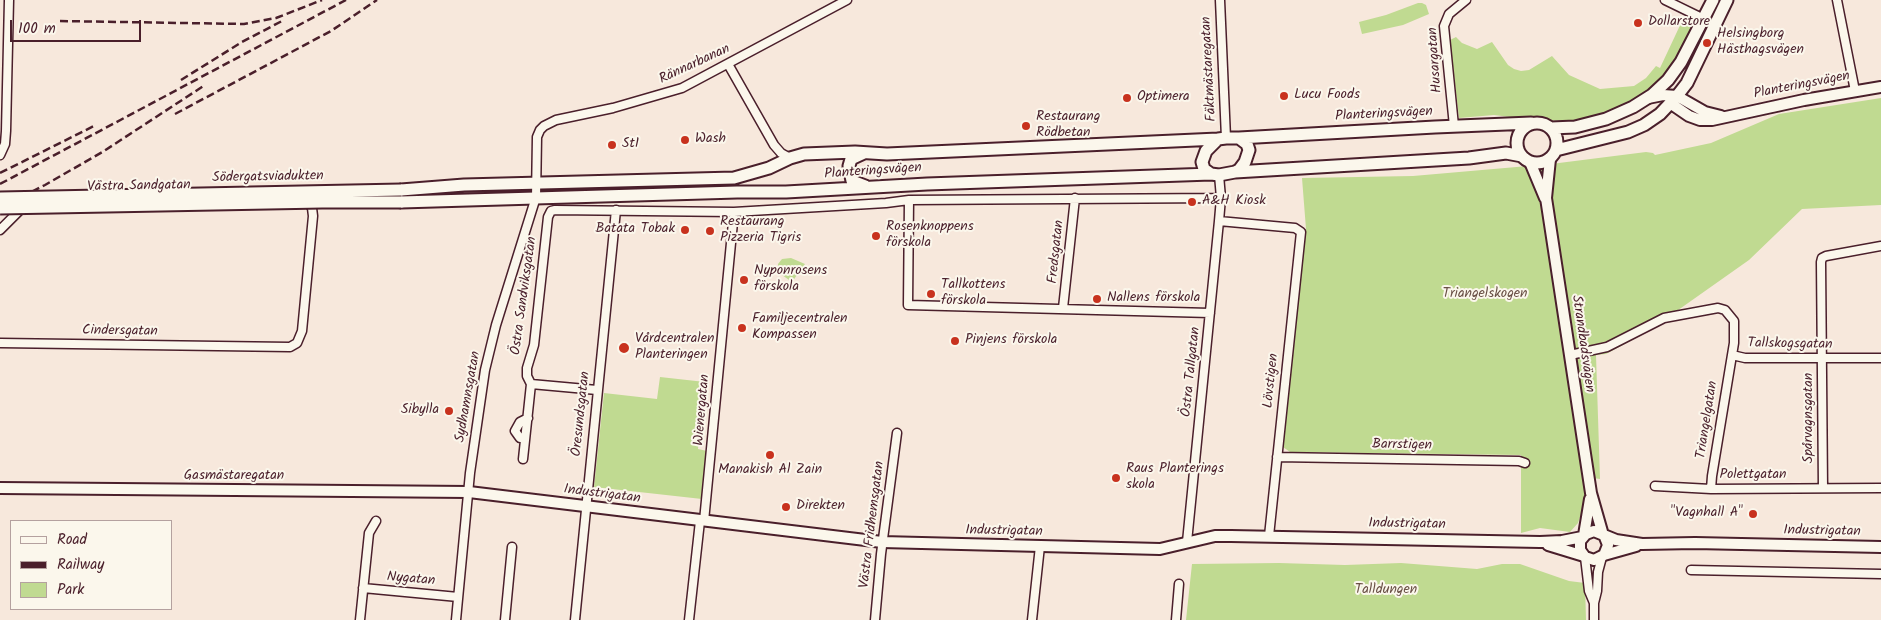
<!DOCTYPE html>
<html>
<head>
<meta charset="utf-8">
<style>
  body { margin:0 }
  #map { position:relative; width:1881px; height:620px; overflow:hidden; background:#f7e8dc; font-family:Kalam,sans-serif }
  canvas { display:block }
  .legend { position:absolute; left:10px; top:520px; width:162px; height:90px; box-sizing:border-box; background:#fbf7ec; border:1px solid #b4a19f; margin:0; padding:6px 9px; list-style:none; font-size:15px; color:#4a1f2b }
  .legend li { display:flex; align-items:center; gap:10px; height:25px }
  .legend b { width:25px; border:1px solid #b4a19f }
  .scale { position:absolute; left:10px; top:20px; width:131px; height:22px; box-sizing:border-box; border:2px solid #4a1f2b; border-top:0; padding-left:6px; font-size:15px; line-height:18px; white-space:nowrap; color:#4a1f2b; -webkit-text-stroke:4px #fbf7ec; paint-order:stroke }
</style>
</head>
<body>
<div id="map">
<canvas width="1881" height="620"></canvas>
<ul class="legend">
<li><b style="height:6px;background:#fbf7ec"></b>Road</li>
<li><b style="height:6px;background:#4a1f2b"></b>Railway</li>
<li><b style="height:14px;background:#c0da91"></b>Park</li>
</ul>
<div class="scale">100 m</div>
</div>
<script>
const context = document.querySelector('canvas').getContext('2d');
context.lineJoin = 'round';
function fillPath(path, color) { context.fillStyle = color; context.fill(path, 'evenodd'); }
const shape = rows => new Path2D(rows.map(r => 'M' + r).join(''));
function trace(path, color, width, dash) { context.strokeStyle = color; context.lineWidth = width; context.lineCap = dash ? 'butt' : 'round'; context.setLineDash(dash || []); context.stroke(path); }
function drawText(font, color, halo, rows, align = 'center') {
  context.font = font + ' Kalam,sans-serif'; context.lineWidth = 4; context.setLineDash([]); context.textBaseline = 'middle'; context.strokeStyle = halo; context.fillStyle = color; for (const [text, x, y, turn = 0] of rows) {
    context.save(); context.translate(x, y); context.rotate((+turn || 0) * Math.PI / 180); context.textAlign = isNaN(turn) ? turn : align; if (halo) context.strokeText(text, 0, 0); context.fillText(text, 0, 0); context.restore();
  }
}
fillPath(shape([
  [1418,3,1422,3,1426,5,1429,14,1403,25,1362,34,1359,22,1386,15],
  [1683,19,1692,23,1694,29,1671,68,1658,83,1632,102,1602,115,1570,121,1534,120,1494,115,1459,118,1450,40,1456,37,1462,43,1477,49,1492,42,1508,65,1514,69,1521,71,1529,70,1552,56,1569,75,1600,89,1634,86,1646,78,1656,66,1660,68],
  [1881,98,1881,205,1802,209,1749,260,1647,332,1606,354,1596,355,1600,479,1593,478,1578,523,1570,532,1540,528,1521,533,1521,455,1290,452,1283,447,1306,229,1302,178,1413,176,1551,164,1646,152,1653,153,1655,155,1711,143,1779,114],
  [791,258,805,264,792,282,782,275,778,270,778,264,782,259],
  [660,377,705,382,698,449,707,451,702,499,594,487,604,393,657,399],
  [1279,563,1345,565,1401,563,1477,569,1502,564,1520,564,1569,581,1585,583,1586,620,1186,620,1192,564]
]), '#c0da91');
const minor = shape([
  [1220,0,1226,138],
  [1665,0,1704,19],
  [1837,0,1855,91],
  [728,64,774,145,781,153,790,158],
  [1454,126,1444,26,1449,14,1466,0],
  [0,155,5,144,6,131,9,0],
  [909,200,908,305,1210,313],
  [1219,221,1295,228,1301,232,1269,536],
  [0,230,23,207],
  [1063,308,1075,198],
  [0,343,290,347,297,343,302,331,313,216,312,208,307,201],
  [1570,355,1607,347,1664,318,1718,308,1725,310,1734,321,1734,343,1732,355,1745,358,1881,358],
  [531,384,597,390],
  [525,438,520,438,515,431,520,422,528,418],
  [1277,457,1519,461,1525,463],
  [523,459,531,384,527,376,527,368,534,345,548,217,551,211,555,210,734,212,886,203,909,200,1221,198],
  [1655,486,1711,489,1881,488],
  [1823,488,1821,262,1822,258,1826,256,1881,246],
  [1711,489,1712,476,1732,355],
  [704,521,734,212],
  [1187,542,1219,221,1221,198,1219,175],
  [1585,557,1589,591,1594,603,1594,620],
  [1691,570,1881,574],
  [363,588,458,597],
  [1594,603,1597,591,1598,572,1602,557],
  [360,620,369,533,376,521],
  [456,620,470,473,485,370,496,325,536,197,537,137,540,130,544,126,556,120,613,108,682,88,847,0],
  [505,620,512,547],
  [575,620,616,210],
  [689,620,700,521],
  [875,620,881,554,897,433],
  [1032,620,1040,546],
  [1176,620,1179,584]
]);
const tertiary = shape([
  [1648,98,1663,95,1677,96,1705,112,1721,116],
  [1670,103,1689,116,1700,120,1712,120,1804,100,1881,87],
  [1550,159,1546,198,1591,493,1603,535],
  [1530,162,1545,198],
  [0,488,469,492,882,542,1160,549,1215,536,1231,536,1540,542,1562,541,1582,537],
  [1584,535,1590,499],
  [1604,535,1608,545,1604,555,1594,560,1585,557,1580,550,1580,541,1586,534,1594,531,1616,540,1642,544,1695,543,1881,547],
  [1548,545,1584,556],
  [1604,555,1636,546]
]);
const secondary = shape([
  '1517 143a20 20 0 1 1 40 0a20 20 0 1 1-40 0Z',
  [1551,128,1575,127,1606,119,1633,107,1652,95,1668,80,1681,62,1713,0],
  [1239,138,1247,144,1249,150,1245,162,1239,170,1235,172,1219,175,1211,174,1204,169,1202,162,1206,151,1218,139,1226,138,1239,138,1435,127,1531,123],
  [1556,150,1628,132,1644,125,1660,114,1677,96,1687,83,1727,0],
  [864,153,851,159,849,166,852,181,865,186],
  [1235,172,1469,158,1506,153,1522,156],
  [401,190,464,185,734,178,769,168,790,158,804,154,855,152,887,154,1218,139],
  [401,202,737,192,786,192,927,184,1211,174]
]);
trace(minor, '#4a1f2b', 11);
trace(tertiary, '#4a1f2b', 14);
trace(secondary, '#4a1f2b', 15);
trace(minor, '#fbf7ec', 8);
trace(tertiary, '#fbf7ec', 10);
trace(secondary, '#fbf7ec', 11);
trace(shape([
  [60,21,244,24,276,18,322,0],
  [181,80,242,42,282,21],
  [175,114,331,31,377,0],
  [0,173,94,126],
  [0,184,346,0],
  [0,208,45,185,104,151,205,85]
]), '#4a1f2b', 2.5, [8, 4]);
const secondaryBridge = shape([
  [0,198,401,190],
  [0,208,322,202,401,202]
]);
trace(secondaryBridge, '#4a1f2b', 15, []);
trace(secondaryBridge, '#fbf7ec', 11);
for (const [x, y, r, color] of [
  [1638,23,5,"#c8321e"],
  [1707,43,5,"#c8321e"],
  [1284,96,5,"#c8321e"],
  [1127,98,5,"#c8321e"],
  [1026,126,5,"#c8321e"],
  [685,140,5,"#c8321e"],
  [612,145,5,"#c8321e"],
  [1192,202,5,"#c8321e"],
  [685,230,5,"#c8321e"],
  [710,231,5,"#c8321e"],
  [876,236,5,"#c8321e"],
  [744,280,5,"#c8321e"],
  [931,294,5,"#c8321e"],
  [1097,299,5,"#c8321e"],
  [742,328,5,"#c8321e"],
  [955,341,5,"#c8321e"],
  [624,348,6,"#c8321e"],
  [449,411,5,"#c8321e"],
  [770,455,5,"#c8321e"],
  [1116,478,5,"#c8321e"],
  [786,507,5,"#c8321e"],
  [1753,514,5,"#c8321e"]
]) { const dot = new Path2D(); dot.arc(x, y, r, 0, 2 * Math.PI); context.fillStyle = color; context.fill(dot); trace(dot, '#fbf7ec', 2); }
drawText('14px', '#4a1f2b', '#fbf7ec', [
  ["Dollarstore",1648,23],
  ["Helsingborg",1717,35],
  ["Hästhagsvägen",1717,51],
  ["Lucu Foods",1294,96],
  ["Optimera",1137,98],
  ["Restaurang",1036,118],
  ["Rödbetan",1036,134],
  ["Wash",695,140],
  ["St1",622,145],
  ["A&H Kiosk",1202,202],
  ["Restaurang",720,223],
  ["Pizzeria Tigris",720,239],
  ["Rosenknoppens",886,228],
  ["förskola",886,244],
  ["Batata Tobak",675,230,"right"],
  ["Nyponrosens",754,272],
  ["förskola",754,288],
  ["Tallkottens",941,286],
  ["förskola",941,302],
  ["Nallens förskola",1107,299],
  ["Familjecentralen",752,320],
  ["Kompassen",752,336],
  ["Vårdcentralen",635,340],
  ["Planteringen",635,356],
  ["Pinjens förskola",965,341],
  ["Sibylla",439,411,"right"],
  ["Raus Planterings",1126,470],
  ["skola",1126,486],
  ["Manakish Al Zain",770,471,"center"],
  ["Direkten",796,507],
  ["\"Vagnhall A\"",1743,514,"right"]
], 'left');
drawText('14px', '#4a1f2b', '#fbf7ec', [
  ["Husargatan",1436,60,-94],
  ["Rännarbanan",695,65,-25],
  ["Fäktmästaregatan",1210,69,-93],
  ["Planteringsvägen",1802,86,-11],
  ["Planteringsvägen",1384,115,-3],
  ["Planteringsvägen",873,172,-4],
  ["Södergatsviadukten",268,178,-1],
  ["Västra Sandgatan",139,187,-1],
  ["Fredsgatan",1057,252,-84],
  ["Östra Sandviksgatan",525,296,-82],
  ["Cindersgatan",120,332,1],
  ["Strandbadsvägen",1582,344,82],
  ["Tallskogsgatan",1790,345,1],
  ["Östra Tallgatan",1192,372,-84],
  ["Lövstigen",1272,381,-84],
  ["Sydhamnsgatan",469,397,-80],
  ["Wienergatan",703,410,-85],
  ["Öresundsgatan",582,414,-84],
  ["Spårvagnsgatan",1810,418,-90],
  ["Triangelgatan",1708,420,-81],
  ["Barrstigen",1402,446,1],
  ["Polettgatan",1753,476],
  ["Gasmästaregatan",234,477],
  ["Industrigatan",602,495,7],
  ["Västra Fridhemsgatan",873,525,-83],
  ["Industrigatan",1407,525,1],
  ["Industrigatan",1004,532,1],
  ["Industrigatan",1822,532,1],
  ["Nygatan",411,580,5]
]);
drawText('14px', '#684e44', '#fbf7ec', [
  ["Triangelskogen",1485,295],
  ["Talldungen",1386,591]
]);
</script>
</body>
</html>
